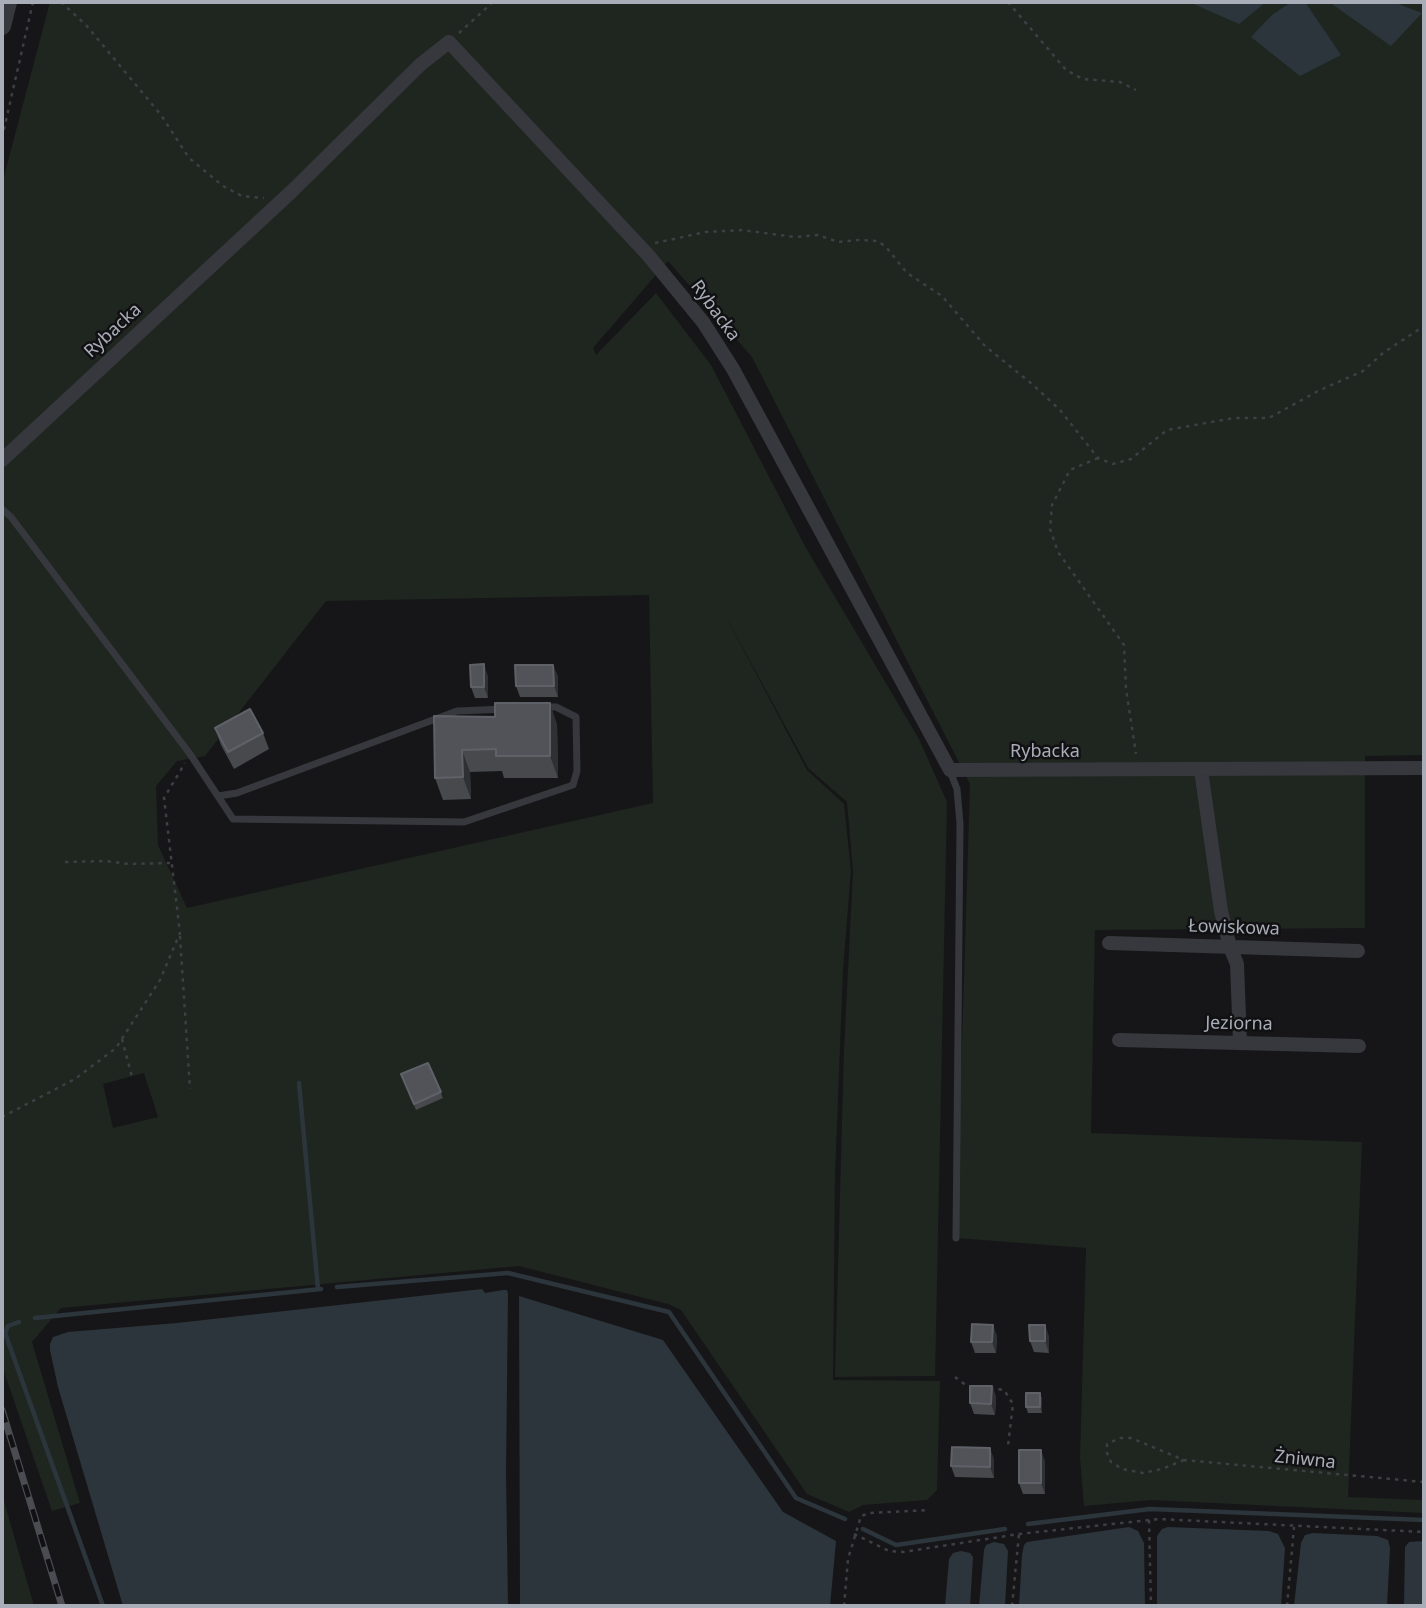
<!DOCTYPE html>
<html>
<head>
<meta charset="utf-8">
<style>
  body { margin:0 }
  #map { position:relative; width:1426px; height:1608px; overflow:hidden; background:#161618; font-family:"Noto Sans",sans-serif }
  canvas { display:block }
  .frame { position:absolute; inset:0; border:4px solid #a8adb8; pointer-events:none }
</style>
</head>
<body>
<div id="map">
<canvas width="1426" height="1608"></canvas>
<div class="frame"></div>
</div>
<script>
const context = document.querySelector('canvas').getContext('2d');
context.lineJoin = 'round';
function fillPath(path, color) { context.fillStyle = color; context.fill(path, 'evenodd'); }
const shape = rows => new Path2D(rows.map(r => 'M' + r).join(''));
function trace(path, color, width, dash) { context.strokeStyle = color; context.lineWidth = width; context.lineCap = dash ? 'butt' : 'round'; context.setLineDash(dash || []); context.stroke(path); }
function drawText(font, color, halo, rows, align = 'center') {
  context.font = font + ' "Noto Sans",sans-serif'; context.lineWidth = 5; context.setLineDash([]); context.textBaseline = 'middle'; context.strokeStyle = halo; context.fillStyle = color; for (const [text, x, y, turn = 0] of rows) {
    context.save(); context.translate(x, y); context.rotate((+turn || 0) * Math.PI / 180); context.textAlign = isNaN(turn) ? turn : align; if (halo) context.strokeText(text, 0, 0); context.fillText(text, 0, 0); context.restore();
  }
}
fillPath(shape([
  [50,2,1424,2,1424,755,1365,756,1365,928,1095,930,1091,1133,1362,1142,1348,1497,1424,1500,1424,1513,1151,1500,1084,1506,1080,1458,1086,1248,956,1238,970,784,752,357,668,261,593,348,596,355,656,293,711,365,806,548,919,739,947,802,935,1376,835,1377,844,1050,853,871,847,802,808,768,723,611,807,770,844,804,851,871,843,970,835,1175,833,1380,940,1381,937,1490,927,1500,863,1505,849,1512,807,1494,681,1310,668,1304,519,1266,61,1308,32,1342,80,1503,52,1511,2,1366,2,184],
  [649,595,653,803,187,908,158,845,156,786,177,761,205,756,326,601],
  [144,1073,158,1117,113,1128,103,1084],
  [2,1494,34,1606,2,1606]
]), '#1e261f');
fillPath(shape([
  [1189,2,1266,2,1239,24],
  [1291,2,1305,2,1341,55,1300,76,1251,37,1272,15],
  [1334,2,1393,2,1422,13,1391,46,1332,4],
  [482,1289,485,1293,503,1290,507,1290,508,1294,506,1473,508,1606,123,1606,58,1387,50,1350,50,1344,53,1337,68,1332,177,1323],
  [519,1296,663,1340,783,1512,836,1541,830,1606,520,1606],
  [1129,1527,1138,1531,1144,1543,1145,1606,1019,1606,1022,1555,1024,1545,1027,1542],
  [1168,1527,1269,1531,1278,1534,1285,1548,1281,1606,1157,1606,1157,1536,1162,1529],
  [1313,1533,1377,1536,1388,1540,1390,1548,1387,1606,1294,1606,1301,1543,1305,1535],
  [1424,1541,1424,1606,1404,1606,1405,1547,1409,1542],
  [994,1542,1004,1544,1008,1551,1005,1606,979,1606,984,1550,986,1545],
  [961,1551,970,1553,973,1557,970,1606,945,1606,949,1559,953,1553]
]), '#2c353c');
trace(shape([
  [299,1083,318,1289],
  [337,1287,508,1273,669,1312,796,1498,845,1519],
  [35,1318,321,1289],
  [19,1322,8,1326,5,1333,103,1606],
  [1028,1524,1150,1509,1424,1520],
  [863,1529,896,1545,1005,1529]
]), '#2c353c', 4.5);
trace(shape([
  [61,2,86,25,161,115,189,158,223,186,242,196,264,198],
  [1008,2,1066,70,1083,79,1120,82,1136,90],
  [459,33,493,2],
  [2,138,33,2],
  [655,243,706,232,742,230,795,237,818,235,838,242,858,240,878,241,886,247,907,273,942,296,985,346,1032,384,1060,410,1098,458,1113,464,1131,459,1167,430,1234,418,1269,418,1318,391,1363,371,1383,353,1424,326],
  [1098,458,1070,470,1052,505,1050,529,1058,552,1124,645,1126,689,1136,754],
  [65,862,106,861,129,864,170,863],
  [180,936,190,1089],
  [122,1039,132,1077],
  [2,1117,75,1079,116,1048,160,980,180,933,164,798,185,763],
  [955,1377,967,1386,973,1387],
  [990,1388,1004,1390,1013,1404,1008,1446],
  [1184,1460,1162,1469,1143,1473,1122,1469,1111,1462,1107,1453,1107,1444,1120,1438,1131,1438,1184,1460,1424,1482],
  [1149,1520,1151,1606],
  [854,1534,889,1551,903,1552,1019,1534,1159,1519,1424,1532],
  [844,1606,848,1559,861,1516,870,1513,929,1510],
  [1012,1606,1019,1534],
  [1287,1606,1294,1527]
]), '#3d3f44', 2.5, [3.5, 5]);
trace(shape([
  [2,509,11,517,190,754,233,819,464,822,573,785,577,771,576,717,556,707,545,707],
  [950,771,957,789,960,824,956,1238],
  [218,796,237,793,457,711,505,709]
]), '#37383d', 7);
trace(shape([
  [2,460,291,192,421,64,449,42,648,255,703,322,733,369,950,770,1424,768],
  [1201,770,1221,911,1230,947,1237,964,1240,1043],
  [1109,943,1358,951],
  [1119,1040,1359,1046]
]), '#37383d', 14);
trace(shape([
  [2,26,8,2]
]), '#37383d', 18);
const rail = shape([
  [2,1410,62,1606]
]);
trace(rail, '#4a4c52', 7);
trace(rail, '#111113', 4.5, [13]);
fillPath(shape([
  [488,676,488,698,475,698,471,687],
  [558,676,558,697,520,697,516,686],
  [434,716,557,724,558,778,504,778,502,771,470,772,471,799,443,800,435,778],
  [215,728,263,733,269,749,234,769,221,745],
  [428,1063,443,1098,416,1110,401,1074],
  [997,1336,996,1353,975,1353,971,1342],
  [1049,1336,1049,1353,1034,1352,1030,1341],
  [992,1386,996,1397,995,1415,974,1414,970,1403],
  [1040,1393,1042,1399,1042,1413,1028,1413,1026,1407],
  [994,1459,994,1478,955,1477,951,1466],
  [1045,1461,1045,1494,1023,1494,1019,1483]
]), '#47494d');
fillPath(shape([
  [484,664,488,676,488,698,484,687],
  [553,665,558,676,558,697,554,686],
  [550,703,557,724,558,778,550,756],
  [462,750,470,772,471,799,463,777],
  [993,1325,997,1336,996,1353,992,1342],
  [1045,1325,1049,1336,1049,1353,1045,1341],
  [992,1386,996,1397,995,1415,991,1404],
  [1040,1393,1042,1399,1042,1413,1040,1407],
  [990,1448,994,1459,994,1478,990,1467],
  [1041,1450,1045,1461,1045,1494,1041,1483]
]), '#2f3033');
const building = shape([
  [484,664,484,687,471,687,470,665,484,664],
  [515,665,553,665,554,686,516,686,515,665],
  [495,703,550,703,550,756,496,756,496,749,462,750,463,777,435,778,434,716,495,717,495,703],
  [250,709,263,733,228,752,215,728,250,709],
  [428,1063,441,1092,414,1104,401,1074,428,1063],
  [972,1324,993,1325,992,1342,971,1342,972,1324],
  [1029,1325,1045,1325,1045,1341,1030,1341,1029,1325],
  [970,1386,992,1386,991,1404,970,1403,970,1386],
  [1026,1393,1040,1393,1040,1407,1026,1407,1026,1393],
  [952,1447,990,1448,990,1467,951,1466,952,1447],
  [1019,1450,1041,1450,1041,1483,1019,1483,1019,1450]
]);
fillPath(building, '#525359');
trace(building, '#5f6168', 2);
drawText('18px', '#a8adb8', '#111113', [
  ["Rybacka",715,311,54],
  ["Rybacka",113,331,-43],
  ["Rybacka",1045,752],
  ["Łowiskowa",1234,928,2],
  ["Jeziorna",1239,1024,1],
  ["Żniwna",1305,1460,6]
]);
</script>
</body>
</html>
